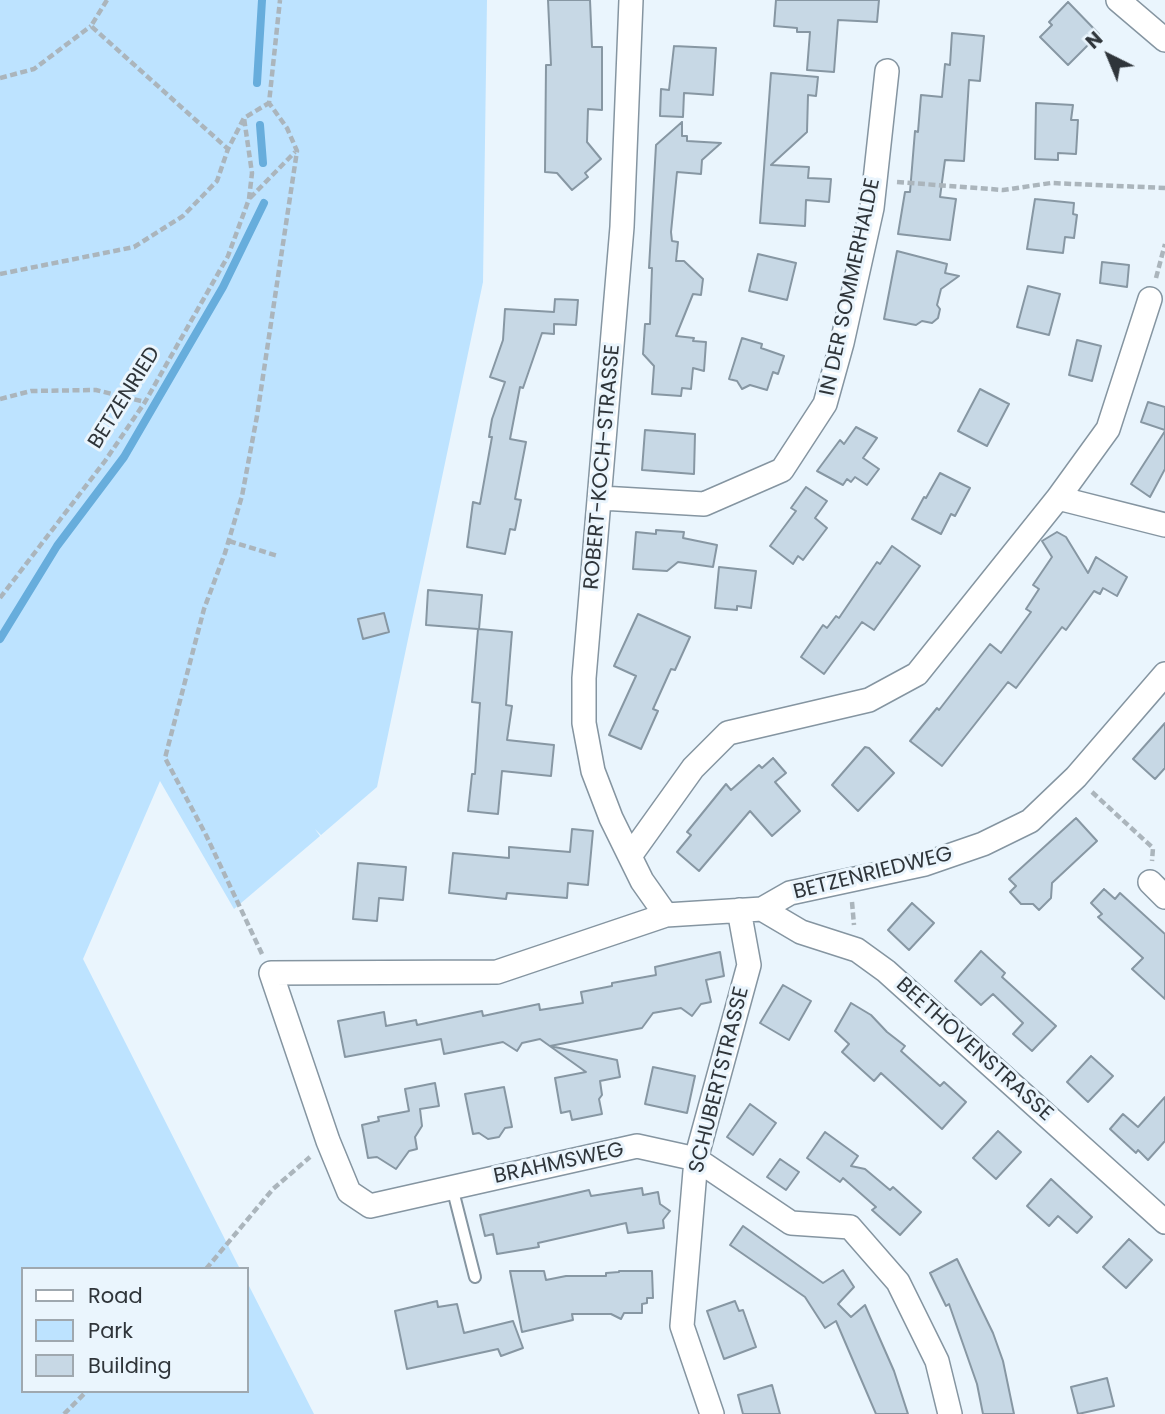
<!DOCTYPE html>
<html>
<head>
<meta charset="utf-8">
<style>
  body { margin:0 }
  #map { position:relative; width:1165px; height:1414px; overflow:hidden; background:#eaf5fd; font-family:Poppins,sans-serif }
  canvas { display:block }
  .legend { position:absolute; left:21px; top:1267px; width:228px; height:126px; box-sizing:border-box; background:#eaf5fd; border:2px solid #9fa8af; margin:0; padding:9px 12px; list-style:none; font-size:21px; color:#2f353a }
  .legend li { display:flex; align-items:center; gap:14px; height:35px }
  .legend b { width:35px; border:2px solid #9fa8af }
  .north { position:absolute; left:1074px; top:21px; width:70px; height:70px; -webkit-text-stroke:5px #eaf5fd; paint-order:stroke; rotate:317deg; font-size:19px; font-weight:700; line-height:28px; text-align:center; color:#2f353a }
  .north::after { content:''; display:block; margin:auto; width:24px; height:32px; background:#2f353a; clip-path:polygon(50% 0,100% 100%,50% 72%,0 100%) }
</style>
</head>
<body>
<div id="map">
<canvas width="1165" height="1414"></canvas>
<ul class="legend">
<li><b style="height:9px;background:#fff"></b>Road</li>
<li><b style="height:19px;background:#bde3ff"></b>Park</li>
<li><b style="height:19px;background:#c7d8e5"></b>Building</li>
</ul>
<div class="north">N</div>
</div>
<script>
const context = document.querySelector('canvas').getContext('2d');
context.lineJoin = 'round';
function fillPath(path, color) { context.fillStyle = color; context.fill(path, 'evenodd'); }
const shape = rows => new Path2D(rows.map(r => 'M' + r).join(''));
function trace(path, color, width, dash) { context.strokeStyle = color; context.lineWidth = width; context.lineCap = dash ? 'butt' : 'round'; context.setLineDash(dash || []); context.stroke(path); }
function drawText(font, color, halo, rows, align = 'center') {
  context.font = font + ' Poppins,sans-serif'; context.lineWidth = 6; context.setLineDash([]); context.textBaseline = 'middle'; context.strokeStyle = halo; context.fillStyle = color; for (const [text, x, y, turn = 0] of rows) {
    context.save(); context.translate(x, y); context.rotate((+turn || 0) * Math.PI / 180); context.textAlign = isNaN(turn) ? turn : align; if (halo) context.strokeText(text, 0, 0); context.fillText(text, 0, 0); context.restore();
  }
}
fillPath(shape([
  [0,0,487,0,483,282,377,787,321,835,315,829,320,836,234,909,160,781,83,959,240,1269,23,1269,23,1391,247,1391,247,1282,314,1414,0,1414]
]), '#bde3ff');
trace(shape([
  [257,83,262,0],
  [260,125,263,163],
  [0,639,57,546,124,457,223,287,264,203]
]), '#67addc', 8);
const building = shape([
  [548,0,590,0,592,47,602,47,602,110,588,109,587,142,601,159,585,173,588,177,572,190,557,173,545,172,546,65,551,65,548,0],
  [776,0,879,0,877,22,838,20,834,72,807,70,810,32,797,32,797,28,774,26,776,0],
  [1068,2,1099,34,1068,65,1040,37,1052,25,1049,22,1068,2],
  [952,33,984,36,980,81,969,80,964,161,945,160,940,197,956,199,950,240,898,234,905,192,910,192,915,131,918,132,921,95,942,97,945,64,950,65,952,33],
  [674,46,716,48,713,95,684,93,683,117,660,116,661,89,669,90,674,46],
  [771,73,818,77,816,96,808,95,807,132,771,165,809,167,808,178,831,179,829,202,806,200,805,226,760,223,771,73],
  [1036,103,1073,105,1071,120,1078,120,1076,154,1058,153,1058,160,1035,159,1036,103],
  [682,122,682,136,687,136,687,141,721,143,702,160,701,174,677,172,671,232,672,241,678,242,676,261,684,261,703,279,701,295,693,294,676,336,694,338,693,341,706,342,704,371,693,368,691,389,682,388,681,396,652,394,654,366,643,354,645,324,650,324,652,268,649,268,656,145,682,122],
  [1035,199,1074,203,1073,214,1077,215,1074,238,1065,237,1063,253,1027,249,1035,199],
  [897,251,947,264,945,273,959,276,941,289,937,305,940,309,938,318,932,323,922,321,916,325,884,319,897,251],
  [758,254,796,263,787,300,749,291,758,254],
  [1102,262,1129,265,1127,287,1100,283,1102,262],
  [1028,286,1060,294,1049,335,1017,327,1028,286],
  [555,299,578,300,576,325,554,324,554,334,542,333,523,388,520,387,510,439,526,442,515,499,521,500,515,530,510,529,505,554,467,547,473,502,480,504,492,437,489,437,492,419,505,382,490,377,503,340,505,309,554,312,555,299],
  [742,338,762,344,761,348,784,356,778,374,773,372,767,390,750,385,742,389,737,381,729,379,742,338],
  [1077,340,1101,346,1092,381,1069,375,1077,340],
  [980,389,1009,404,987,446,958,431,980,389],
  [1148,402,1165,407,1165,430,1141,422,1148,402],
  [856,427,877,438,863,458,879,469,867,485,855,477,851,482,847,479,843,485,817,471,840,440,844,444,856,427],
  [645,430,695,434,694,474,642,470,645,430],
  [1165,431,1165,469,1150,497,1131,484,1165,431],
  [940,473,970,488,955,516,951,514,941,534,912,519,924,497,926,498,940,473],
  [806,487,827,501,815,518,827,528,803,560,798,556,793,564,770,546,796,511,791,508,806,487],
  [656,530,684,532,683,538,717,545,713,567,678,562,667,571,633,569,636,532,656,534,656,530],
  [1057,532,1066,537,1088,573,1096,557,1127,577,1117,596,1103,588,1100,594,1094,591,1066,630,1062,627,1016,688,1008,682,942,766,910,741,937,708,939,710,990,644,1001,653,1031,612,1026,609,1039,589,1033,585,1052,557,1042,541,1057,532],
  [892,546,920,566,874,630,862,622,824,674,801,657,823,625,827,628,836,616,839,618,877,562,880,564,892,546],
  [719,567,756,571,751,608,737,606,737,610,715,608,719,567],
  [428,590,482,595,479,629,512,632,506,705,512,706,507,740,554,745,551,776,502,771,498,814,468,811,472,774,475,774,480,703,472,702,478,629,426,625,428,590],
  [384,613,389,632,363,639,358,619,384,613],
  [638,614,690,637,675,670,671,669,653,709,658,711,641,749,609,735,636,676,614,666,638,614],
  [1165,723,1165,768,1155,779,1133,759,1165,723],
  [865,747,869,748,894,773,858,811,832,785,865,747],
  [773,758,786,773,775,782,800,811,772,836,750,811,699,871,677,852,691,835,687,832,726,784,731,790,759,765,762,768,773,758],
  [1076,818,1097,841,1052,883,1051,898,1039,910,1033,904,1021,904,1010,892,1016,886,1009,879,1076,818],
  [572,829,593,831,588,885,568,883,567,898,507,893,506,899,449,893,453,853,509,858,509,847,570,852,572,829],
  [358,863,406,867,403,900,379,898,377,921,353,919,358,863],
  [1104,889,1115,899,1120,893,1165,934,1165,999,1132,969,1143,958,1098,917,1102,914,1091,903,1104,889],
  [912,903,934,923,909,950,888,930,912,903],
  [981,951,1005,973,1002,977,1056,1026,1032,1051,1013,1034,1023,1023,993,994,981,1005,955,981,981,951],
  [720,952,724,976,706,980,711,1002,701,1004,692,1016,681,1008,653,1013,642,1028,550,1046,617,1060,620,1077,600,1081,602,1095,599,1099,602,1114,572,1120,570,1111,561,1113,555,1078,586,1072,540,1039,522,1043,517,1051,503,1042,444,1054,441,1039,345,1057,338,1021,384,1012,386,1026,416,1020,417,1025,482,1011,483,1016,539,1004,540,1010,583,1003,581,992,612,986,612,983,656,975,655,967,720,952],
  [783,985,811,1001,789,1040,760,1023,783,985],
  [851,1003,871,1015,887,1032,905,1046,901,1051,940,1086,944,1082,966,1102,942,1129,881,1073,874,1081,842,1052,849,1044,835,1031,851,1003],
  [1091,1056,1113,1076,1088,1102,1067,1082,1091,1056],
  [653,1067,695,1076,687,1113,645,1104,653,1067],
  [435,1083,439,1106,420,1109,422,1126,415,1137,417,1149,409,1151,396,1169,377,1157,368,1158,362,1125,379,1121,378,1117,409,1111,405,1089,435,1083],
  [504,1087,512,1127,505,1128,499,1137,488,1139,479,1133,473,1134,465,1094,504,1087],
  [1165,1097,1165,1141,1148,1160,1138,1150,1136,1153,1110,1129,1123,1114,1138,1127,1165,1097],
  [750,1104,776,1123,753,1155,727,1137,750,1104],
  [998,1131,1021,1152,996,1179,973,1158,998,1131],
  [825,1132,858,1156,851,1166,865,1169,890,1190,893,1187,921,1212,900,1235,872,1210,876,1207,843,1178,840,1182,807,1158,825,1132],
  [780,1159,799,1172,786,1190,767,1177,780,1159],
  [1051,1179,1092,1217,1077,1233,1058,1216,1049,1226,1027,1206,1051,1179],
  [642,1188,643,1195,658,1192,660,1204,670,1211,663,1220,664,1228,628,1233,626,1223,538,1243,539,1247,497,1254,493,1234,485,1236,480,1215,589,1190,591,1196,642,1188],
  [743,1226,823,1283,843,1270,854,1287,838,1304,851,1317,865,1305,894,1371,908,1414,876,1414,836,1321,825,1328,805,1297,730,1245,743,1226],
  [1129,1239,1152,1260,1126,1288,1103,1267,1129,1239],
  [957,1259,993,1333,1003,1361,1014,1414,983,1414,977,1384,949,1304,946,1306,930,1273,957,1259],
  [510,1271,544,1271,546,1280,566,1276,606,1276,606,1273,619,1272,619,1271,652,1271,653,1298,647,1298,647,1303,642,1304,642,1313,624,1313,621,1319,611,1314,572,1314,573,1320,522,1332,510,1271],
  [437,1301,438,1307,457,1304,464,1333,513,1321,523,1348,501,1356,498,1349,407,1369,395,1311,437,1301],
  [735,1301,739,1311,743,1310,756,1347,724,1359,707,1311,735,1301],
  [1107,1378,1114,1406,1078,1414,1071,1387,1107,1378],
  [772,1385,780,1414,743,1414,738,1395,772,1385]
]);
fillPath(building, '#c7d8e5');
trace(building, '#8797a3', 2);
const service = shape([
  [452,1187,475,1277]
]);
const minor = shape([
  [631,0,622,227,584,678,584,723,593,771,611,818,642,881,666,915],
  [1118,0,1165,40],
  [601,498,704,504,782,470,825,404,842,343,872,208,887,71],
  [1058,498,1165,525],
  [630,856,693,768,728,733,869,700,917,674,1058,498,1108,429,1150,299],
  [1150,882,1165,897],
  [762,909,801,932,857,950,886,971,1165,1222],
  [712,1414,682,1326,696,1159,749,965,739,910],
  [950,1414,937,1361,898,1282,850,1227,791,1223,696,1159,637,1146,370,1206,349,1192,328,1141,271,973,497,972,666,915,762,909,790,893,925,864,983,844,1030,821,1076,777,1165,674]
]);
trace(service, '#8595a1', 14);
trace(minor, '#8595a1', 26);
trace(shape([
  [107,0,91,26,228,149],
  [0,78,34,69,91,26],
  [897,182,1003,190,1051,183,1165,188],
  [250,198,295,152],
  [0,274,134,247,183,216,217,181,228,149,244,118,269,103],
  [1156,278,1165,244],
  [0,399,31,391,96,390,145,402],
  [229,541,278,556],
  [0,598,105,461,145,402,228,256,249,199,252,173,244,118],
  [1092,792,1153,848,1152,861],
  [852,902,854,925],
  [262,954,206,835,165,758,204,609,225,553,242,496,257,416,297,151,287,128,269,103,280,0],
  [206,1269,273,1189,310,1157],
  [64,1414,87,1391]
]), '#abb5bc', 4.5, [7, 3.5]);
trace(service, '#fff', 10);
trace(minor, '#fff', 23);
drawText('21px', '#2f353a', '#eaf5fd', [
  ["IN DER SOMMERHALDE",851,287,-78],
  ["BETZENRIED",125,398,-58],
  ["ROBERT-KOCH-STRASSE",603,467,-85],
  ["BETZENRIEDWEG",873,874,-14],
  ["BEETHOVENSTRASSE",974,1050,42],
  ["SCHUBERTSTRASSE",720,1080,-76],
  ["BRAHMSWEG",559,1164,-12]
]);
</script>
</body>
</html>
